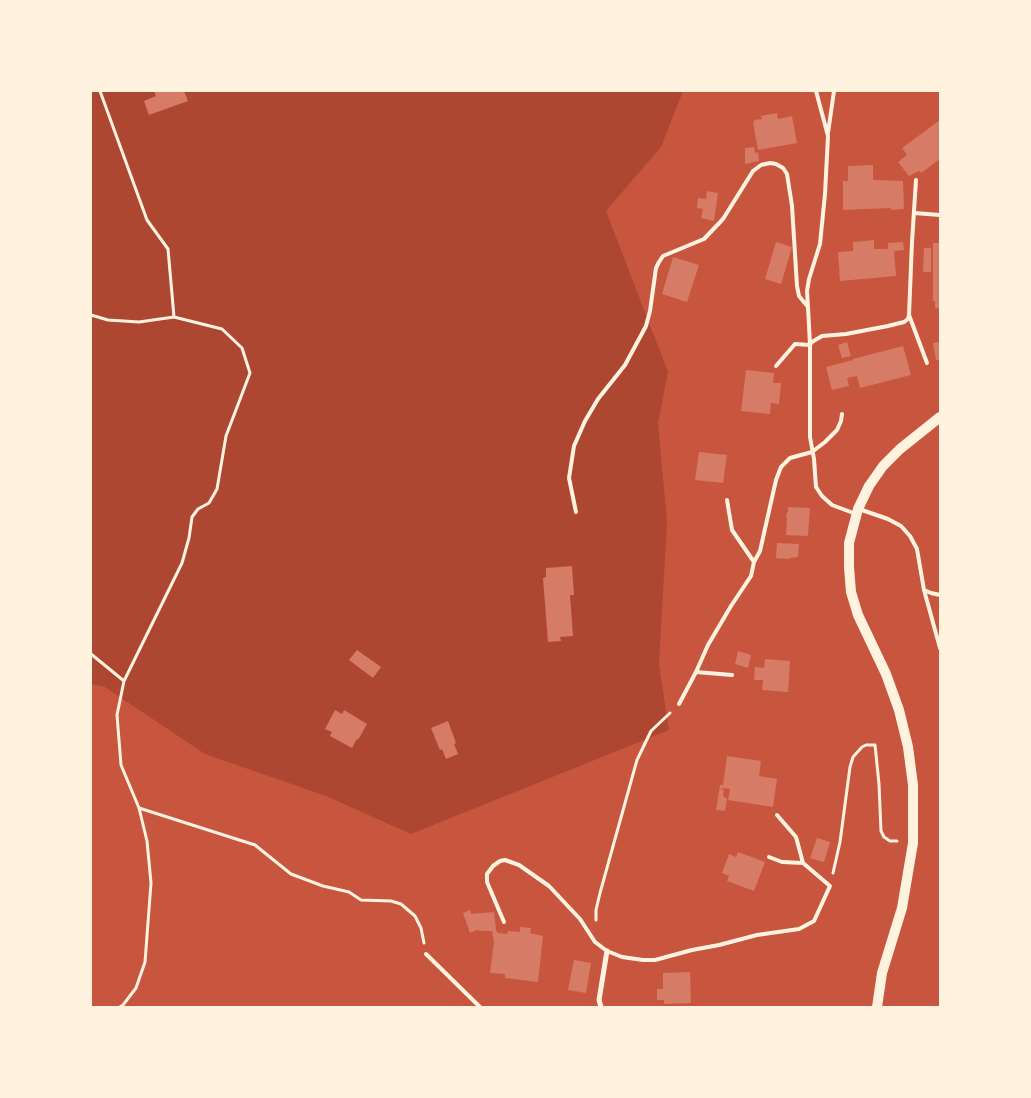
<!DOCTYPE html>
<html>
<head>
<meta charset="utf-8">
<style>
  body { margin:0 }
  #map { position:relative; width:1031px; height:1098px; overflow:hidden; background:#c8553d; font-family:"Archivo Narrow",sans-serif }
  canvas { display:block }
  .frame { position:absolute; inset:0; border:92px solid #fff3e0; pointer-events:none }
</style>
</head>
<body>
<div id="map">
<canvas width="1031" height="1098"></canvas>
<div class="frame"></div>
</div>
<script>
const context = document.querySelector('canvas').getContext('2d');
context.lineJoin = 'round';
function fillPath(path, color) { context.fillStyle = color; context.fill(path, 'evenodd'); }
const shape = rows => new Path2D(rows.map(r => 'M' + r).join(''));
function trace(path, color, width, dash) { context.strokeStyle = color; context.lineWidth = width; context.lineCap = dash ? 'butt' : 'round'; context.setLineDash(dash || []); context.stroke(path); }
fillPath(shape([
  [91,91,683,91,661,147,606,211,668,372,658,423,667,522,659,664,669,730,411,834,326,796,205,754,105,687,91,684]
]), '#ae4732');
fillPath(shape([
  [154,91,184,91,188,101,149,115,144,101,156,96],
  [777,113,778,119,792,116,797,143,758,150,753,123,754,123,754,120,762,119,761,116],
  [940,120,940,159,921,173,919,171,909,176,898,162,907,155,902,148],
  [754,147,755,153,758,152,759,161,745,164,745,148],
  [873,165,873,180,903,181,904,209,891,210,891,208,843,210,843,181,848,181,848,166],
  [707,191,718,193,714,221,701,218,703,209,697,208,698,198,706,199],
  [874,240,874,249,888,249,888,243,903,242,904,250,894,251,896,276,840,281,838,252,853,251,853,242],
  [776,242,792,247,781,284,765,279],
  [933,243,940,243,940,308,935,308,935,301,933,301],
  [924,248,931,248,931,272,923,272],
  [673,257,699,265,687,302,662,294],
  [847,342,851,356,842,358,838,345],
  [940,342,940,360,936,360,933,343],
  [903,346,911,375,860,388,857,376,847,378,849,386,832,390,826,367,853,360,853,359],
  [746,370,774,373,773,383,781,383,779,404,771,403,770,414,741,411],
  [699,452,727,455,723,483,695,480],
  [788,507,810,508,808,536,786,535,787,518,786,518,787,512,788,512],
  [777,543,799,544,798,557,789,558,789,559,776,558],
  [572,566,574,595,570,595,573,636,560,637,561,641,548,642,543,578,546,577,546,568],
  [357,650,381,667,373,678,349,660],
  [738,651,751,655,748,668,735,664],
  [765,659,790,661,788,692,762,690,763,680,754,680,755,667,764,668],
  [335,710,342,714,344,710,367,724,358,740,357,739,352,748,330,736,332,732,325,729],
  [448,721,456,743,454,744,458,754,446,759,442,749,440,750,431,728],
  [727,756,761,761,759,776,777,779,773,807,728,800,730,789,723,788,722,790,724,790,723,796,727,799,725,811,716,810,720,785,723,785],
  [817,838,830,842,824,862,810,858],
  [738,852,765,862,754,891,727,881,729,876,722,873,729,854,736,857],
  [470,910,471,914,494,912,496,930,498,933,507,934,508,931,520,932,520,927,531,928,530,933,543,936,538,982,505,978,505,974,490,973,494,942,492,931,480,931,477,930,470,933,463,913],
  [574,960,591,963,586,993,568,990],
  [690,972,691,1003,664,1004,664,1000,657,1000,657,989,663,989,663,973]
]), '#d67c66');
trace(shape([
  [100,91,147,220,168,249,174,317,222,329,242,348,250,373,226,436,217,489,209,503,198,509,192,517,189,538,182,563,124,681,117,715,121,765,139,808,147,841,151,883,145,962,136,988,123,1005,120,1007],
  [91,315,108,320,139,322,174,317],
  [91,654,124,681],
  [139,808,255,845,291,874,323,886,349,892,361,900,391,901,401,904,415,916,421,928,424,943],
  [833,873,840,842,850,767,853,757,862,747,866,745,875,745,879,784,881,831,884,837,890,841,897,841],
  [596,920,596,910,600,893,637,760,651,731,670,713]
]), '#fff3e0', 3);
trace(shape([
  [828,133,834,91],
  [914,213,940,215],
  [808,307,807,291,809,279,820,244,825,194,828,136,816,91],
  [909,315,927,363],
  [776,366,795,344,810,345,812,342,822,336,846,334,888,326,904,322,908,319,909,315,912,242,916,180],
  [727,500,732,530,754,562],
  [859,509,888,519,901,526,910,536,917,549,924,590,940,648],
  [576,512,569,478,574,446,585,421,598,399,625,365,646,326,650,311,656,268,659,262,663,256,704,239,723,219,753,171,761,165,770,163,776,164,783,168,787,174,792,206,797,286,799,296,808,307,810,345,810,437,814,459,816,487,822,496,832,505,856,514],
  [924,590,931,593,940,595],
  [696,672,732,675],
  [679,704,696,672,708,645,731,606,751,576,754,562,760,551,776,480,781,467,790,458,812,452,825,442,837,430,841,421,842,414],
  [769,857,782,862,803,863],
  [504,922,487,882,487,874,493,866,500,861,505,860,519,865,549,886,580,919,595,942,607,951,622,957,643,960,655,960,692,950,719,945,757,935,799,929,814,921,830,886,803,863,796,837,777,815],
  [426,954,480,1007]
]), '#fff3e0', 4);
trace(shape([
  [601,1007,599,1000,607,951]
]), '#fff3e0', 5);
trace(shape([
  [877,1007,882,973,902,908,913,843,913,785,908,747,899,710,886,674,858,615,851,592,849,567,849,543,858,509,869,486,883,466,900,449,940,417]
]), '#fff3e0', 10);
</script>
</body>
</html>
